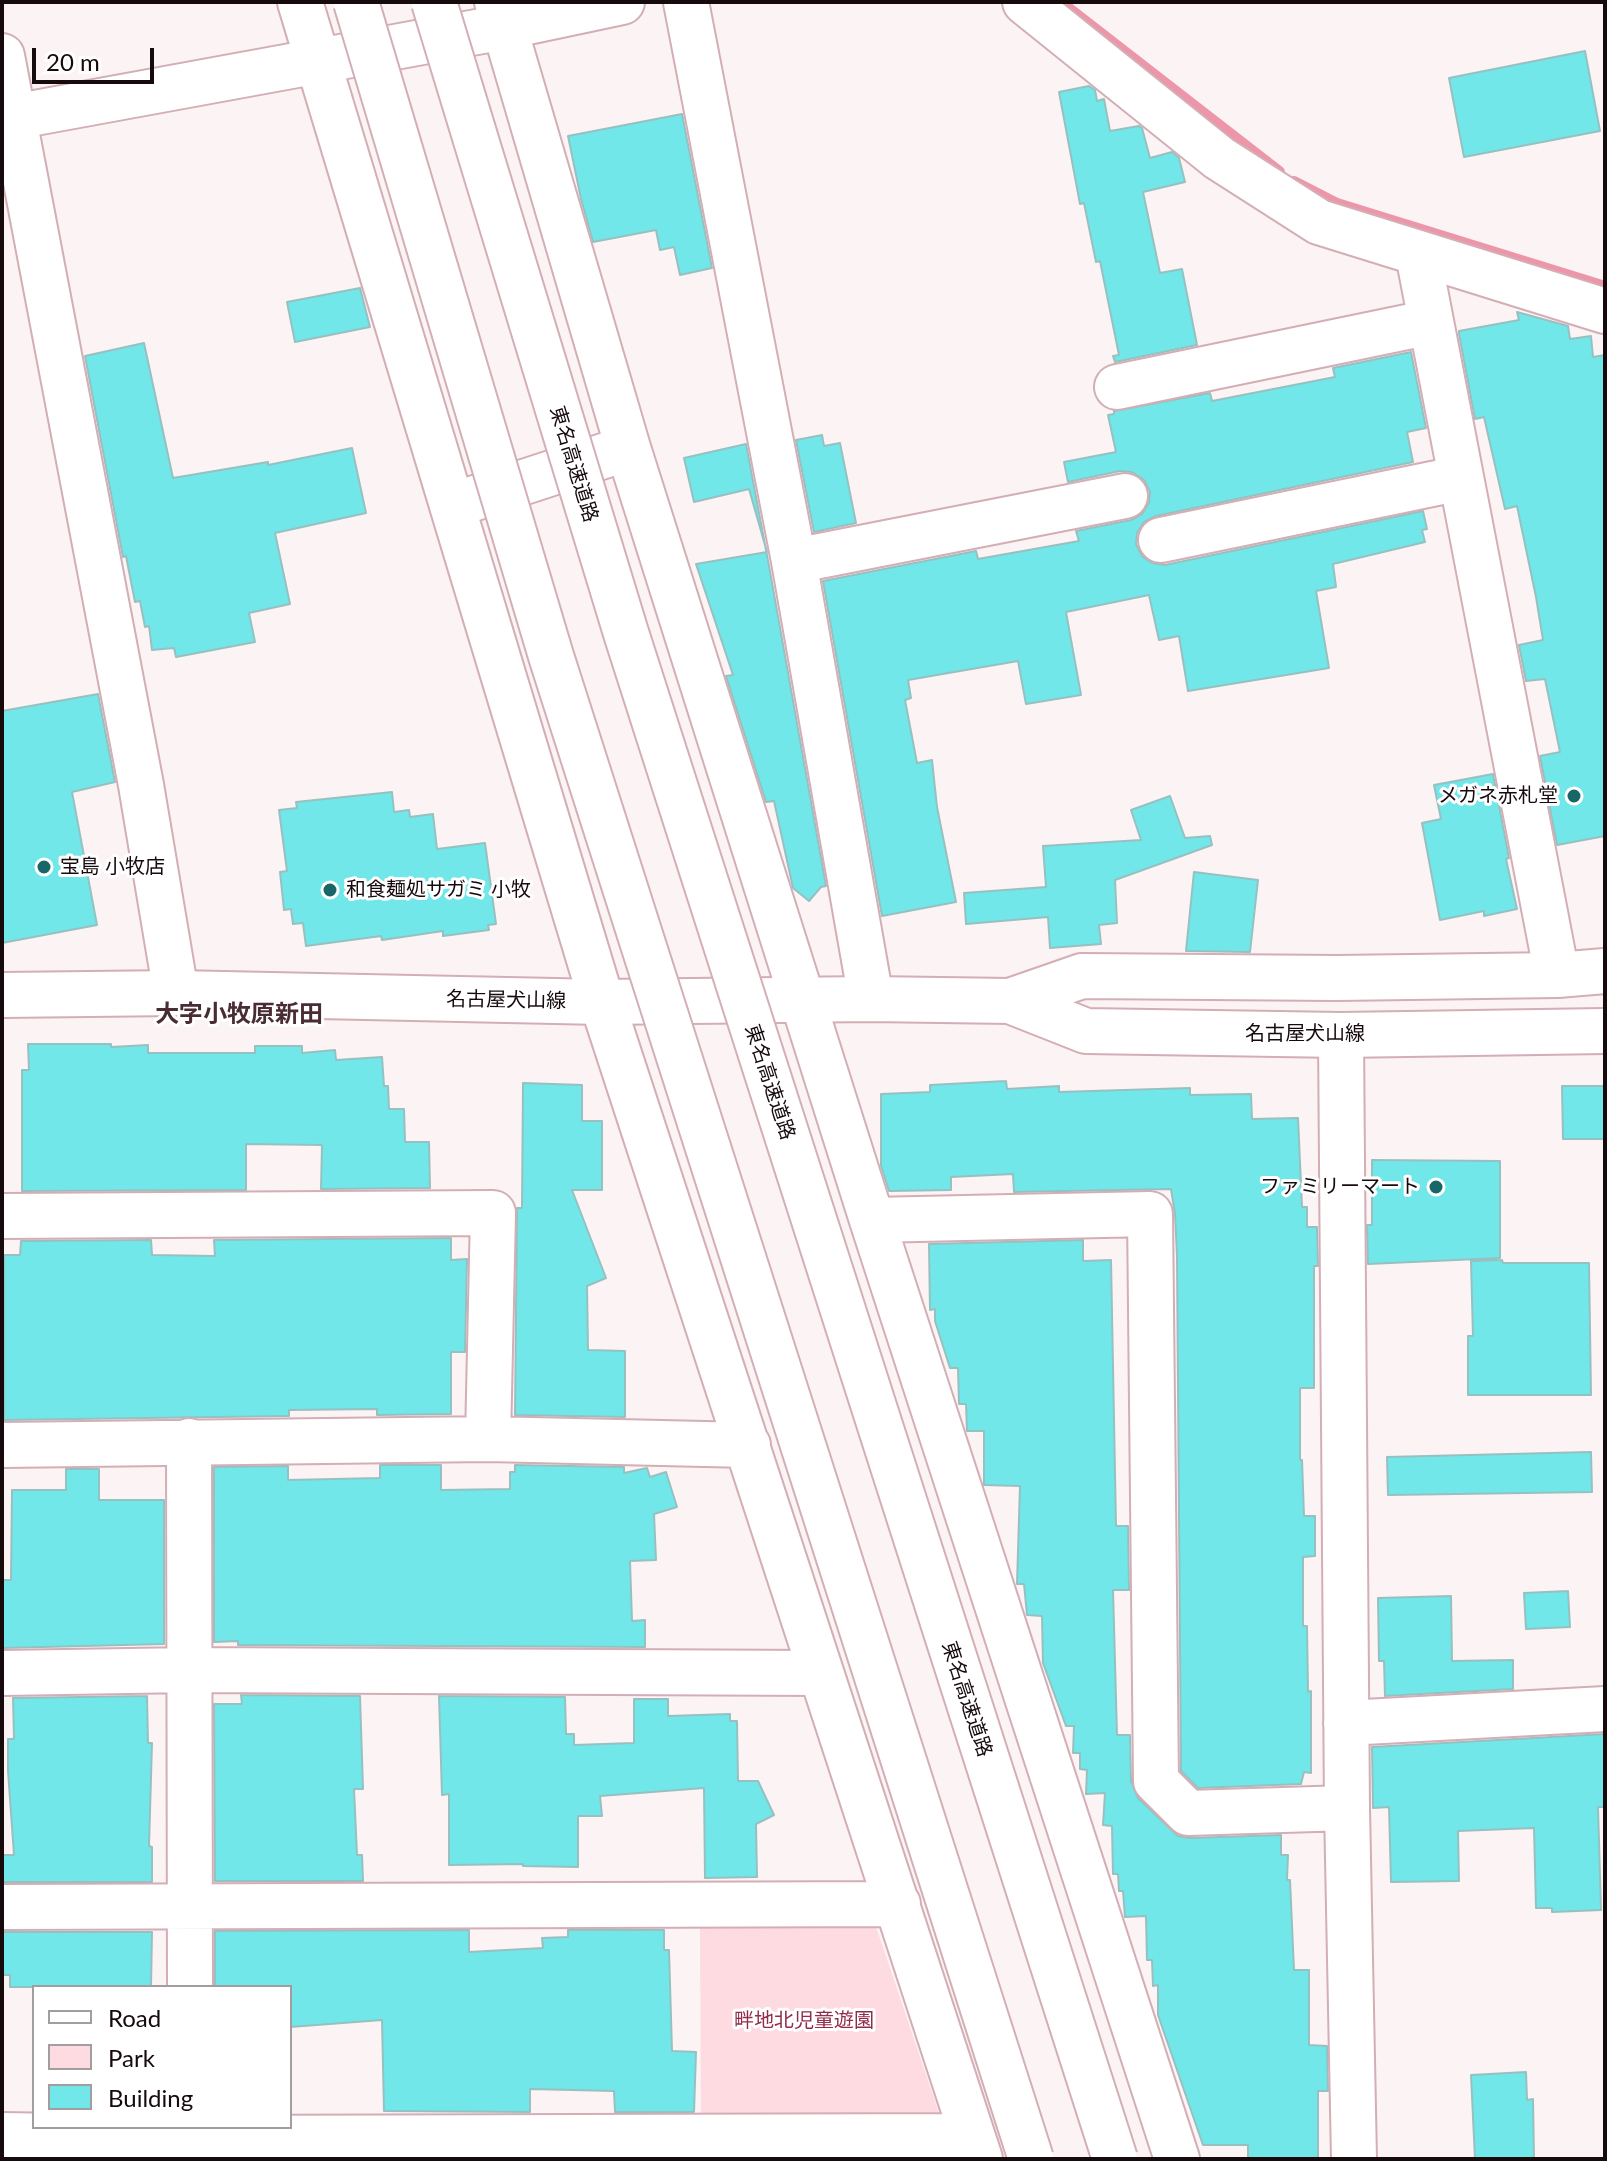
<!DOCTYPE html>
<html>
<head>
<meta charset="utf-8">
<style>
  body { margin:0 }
  #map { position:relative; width:1607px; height:2161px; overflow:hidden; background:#fbf3f4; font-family:Lato,sans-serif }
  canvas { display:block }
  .frame { position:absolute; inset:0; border:4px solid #160a0d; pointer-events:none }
  .legend { position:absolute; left:32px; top:1985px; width:260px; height:144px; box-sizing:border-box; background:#fff; border:2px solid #a29d9e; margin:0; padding:10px 14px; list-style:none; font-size:24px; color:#160a0d }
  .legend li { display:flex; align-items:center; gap:16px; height:40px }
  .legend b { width:40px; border:2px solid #a29d9e }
  .scale { position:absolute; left:32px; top:48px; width:122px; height:36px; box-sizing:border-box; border:4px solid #160a0d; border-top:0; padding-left:10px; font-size:24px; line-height:28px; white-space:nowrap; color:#160a0d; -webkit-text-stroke:6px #fff; paint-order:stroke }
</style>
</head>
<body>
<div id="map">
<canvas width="1607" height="2161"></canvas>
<div class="frame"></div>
<ul class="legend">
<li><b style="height:10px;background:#fff"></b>Road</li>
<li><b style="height:22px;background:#fedae1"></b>Park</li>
<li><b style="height:22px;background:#71e7e9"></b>Building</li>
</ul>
<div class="scale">20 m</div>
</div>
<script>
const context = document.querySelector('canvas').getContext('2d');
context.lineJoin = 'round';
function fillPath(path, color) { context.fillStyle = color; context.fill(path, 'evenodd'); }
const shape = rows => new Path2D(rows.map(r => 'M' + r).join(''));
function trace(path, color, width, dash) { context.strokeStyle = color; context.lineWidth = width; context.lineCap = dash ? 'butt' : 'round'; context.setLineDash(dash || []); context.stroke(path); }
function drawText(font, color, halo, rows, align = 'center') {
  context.font = font + ' Lato,"Noto Sans JP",sans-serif'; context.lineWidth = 6; context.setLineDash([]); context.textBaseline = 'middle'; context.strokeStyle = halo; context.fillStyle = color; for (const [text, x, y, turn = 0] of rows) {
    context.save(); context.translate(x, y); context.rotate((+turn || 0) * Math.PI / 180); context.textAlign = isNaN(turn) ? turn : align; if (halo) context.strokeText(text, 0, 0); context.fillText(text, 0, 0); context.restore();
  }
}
fillPath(shape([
  [874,1921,941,2119,701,2121,700,1923]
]), '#fedae1');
trace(shape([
  [1060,2,1279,172],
  [1294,182,1337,204,1605,287]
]), '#ed95a9', 12);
const building = shape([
  [1585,51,1600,131,1464,157,1449,78,1585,51],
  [1089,86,1095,90,1097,101,1104,99,1110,131,1139,126,1142,128,1150,158,1172,152,1179,158,1185,182,1143,192,1160,273,1182,269,1197,345,1115,362,1113,356,1119,355,1100,261,1096,262,1084,203,1080,204,1059,92,1089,86],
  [682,114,712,268,680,275,674,247,660,250,656,230,593,242,581,199,568,136,682,114],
  [360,288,370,327,295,342,287,302,360,288],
  [1517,312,1568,326,1570,339,1591,336,1593,357,1605,355,1605,836,1557,845,1540,756,1560,752,1545,679,1526,681,1519,645,1543,640,1536,597,1517,506,1505,509,1484,417,1475,419,1459,334,1459,331,1519,320,1517,312],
  [144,343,173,478,268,462,268,465,352,448,366,513,275,533,290,604,249,613,255,642,176,657,174,648,152,650,149,626,145,627,140,601,135,602,126,556,123,557,85,356,144,343],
  [1411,352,1426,428,1407,432,1413,462,1156,516,1144,522,1137,533,1136,544,1142,556,1152,563,1165,565,1423,511,1427,529,1422,530,1425,542,1333,564,1336,587,1316,591,1329,668,1188,691,1179,636,1159,640,1149,595,1066,612,1081,695,1026,704,1018,661,908,680,911,698,905,700,917,763,932,760,937,807,956,902,882,916,823,581,976,551,978,559,1079,541,1076,531,1131,520,1142,514,1149,503,1150,492,1144,480,1132,472,1120,471,1068,482,1064,462,1116,452,1108,415,1114,414,1114,411,1210,393,1212,401,1335,377,1333,368,1411,352],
  [822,435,824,446,840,443,856,523,814,532,796,440,822,435],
  [746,444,769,566,826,886,821,887,809,901,793,888,774,801,766,802,726,676,733,675,696,564,767,552,749,489,694,502,684,458,746,444],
  [98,694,115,782,72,792,97,925,2,943,2,711,98,694],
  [1493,774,1509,858,1506,859,1517,909,1484,916,1484,911,1440,920,1422,823,1441,819,1434,785,1493,774],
  [392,792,394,812,409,810,410,817,433,814,437,849,485,843,496,924,488,925,489,930,443,936,443,931,382,940,381,936,306,946,303,923,293,924,291,909,284,910,280,872,287,871,279,810,297,808,296,802,392,792],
  [1170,796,1185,838,1210,836,1212,845,1115,880,1117,923,1099,925,1101,944,1050,948,1048,917,966,924,964,893,1046,887,1043,846,1141,840,1131,810,1170,796],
  [1194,872,1258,880,1250,952,1186,951,1194,872],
  [28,1044,111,1044,111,1047,148,1045,148,1053,255,1053,255,1046,302,1046,302,1053,335,1050,336,1060,382,1057,384,1086,388,1086,389,1109,404,1109,405,1142,429,1142,430,1188,321,1189,322,1145,246,1144,246,1190,22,1191,22,1070,29,1070,28,1044],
  [1006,1081,1007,1089,1059,1086,1059,1092,1190,1088,1190,1095,1251,1094,1252,1119,1298,1118,1302,1207,1307,1207,1307,1227,1317,1227,1318,1266,1314,1266,1314,1388,1300,1388,1300,1460,1302,1460,1304,1516,1315,1516,1315,1556,1303,1557,1303,1626,1307,1626,1308,1692,1311,1691,1311,1773,1304,1772,1301,1784,1198,1788,1181,1771,1177,1256,1175,1214,1171,1189,1014,1192,1013,1174,951,1177,951,1190,889,1191,881,1166,881,1094,930,1092,930,1085,1006,1081],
  [523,1083,582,1085,582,1121,602,1121,602,1190,572,1190,606,1278,587,1286,588,1350,625,1351,625,1417,515,1415,517,1208,522,1208,523,1083],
  [1562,1086,1605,1086,1605,1139,1563,1139,1562,1086],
  [1372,1160,1500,1161,1500,1258,1368,1264,1367,1225,1372,1225,1372,1160],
  [451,1238,451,1260,467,1259,465,1352,451,1352,451,1414,377,1415,377,1409,289,1410,289,1416,4,1420,4,1255,20,1255,21,1241,151,1240,152,1255,215,1256,214,1240,451,1238],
  [1083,1240,1083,1261,1111,1260,1116,1526,1128,1526,1129,1590,1113,1590,1117,1735,1130,1735,1131,1781,1138,1798,1178,1836,1189,1838,1281,1835,1281,1855,1288,1855,1287,1880,1290,1880,1294,1970,1309,1970,1309,2045,1327,2046,1328,2091,1318,2091,1318,2159,1248,2159,1248,2145,1203,2145,1158,2015,1158,1985,1153,1986,1152,1960,1147,1960,1146,1916,1125,1917,1123,1891,1119,1891,1118,1874,1113,1874,1112,1826,1103,1825,1105,1793,1086,1794,1087,1770,1080,1769,1080,1753,1073,1753,1074,1726,1066,1726,1043,1663,1042,1616,1027,1615,1024,1584,1017,1584,1020,1486,984,1485,984,1431,967,1431,966,1404,959,1404,958,1368,950,1368,935,1321,935,1309,930,1310,929,1244,1083,1240],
  [1502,1260,1503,1263,1589,1263,1591,1395,1468,1395,1468,1336,1473,1336,1471,1261,1502,1260],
  [1591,1452,1592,1492,1388,1495,1387,1457,1591,1452],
  [380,1465,441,1465,441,1490,510,1489,510,1472,515,1472,515,1465,624,1467,624,1473,647,1468,650,1477,666,1472,677,1507,654,1514,656,1560,630,1561,632,1621,645,1620,645,1647,238,1645,238,1641,214,1642,214,1467,288,1466,288,1480,380,1478,380,1465],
  [66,1469,99,1469,99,1500,164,1500,164,1644,2,1648,2,1580,11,1580,12,1490,66,1490,66,1469],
  [1568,1591,1570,1627,1526,1629,1524,1593,1568,1591],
  [1451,1596,1452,1661,1513,1660,1513,1689,1385,1696,1384,1661,1379,1661,1378,1598,1451,1596],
  [241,1695,360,1696,363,1789,354,1789,357,1855,362,1855,363,1881,215,1881,214,1704,242,1704,241,1695],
  [147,1696,148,1743,152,1743,149,1846,152,1847,152,1882,2,1882,2,1855,14,1855,8,1771,8,1739,14,1739,13,1698,147,1696],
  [439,1696,565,1697,566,1734,574,1734,574,1745,634,1743,634,1699,668,1699,668,1716,730,1714,730,1721,737,1721,738,1781,758,1781,774,1815,756,1824,757,1877,705,1878,704,1788,600,1796,602,1816,578,1816,578,1867,523,1866,523,1864,449,1865,449,1794,442,1795,439,1696],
  [1605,1734,1605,1807,1598,1807,1601,1910,1552,1912,1552,1908,1536,1908,1534,1828,1458,1831,1459,1881,1391,1882,1389,1807,1373,1808,1372,1747,1605,1734],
  [469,1930,469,1952,543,1948,542,1938,568,1937,568,1930,664,1930,664,1950,669,1950,672,2051,696,2052,694,2112,615,2112,614,2091,530,2089,530,2112,384,2111,382,2020,290,2027,290,1987,215,1987,215,1931,469,1930],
  [2,1932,152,1932,151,1987,10,1987,10,1975,2,1975,2,1932],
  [1526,2072,1527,2100,1533,2099,1534,2159,1475,2159,1471,2075,1526,2072]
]);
fillPath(building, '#71e7e9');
trace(building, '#97c0c0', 2);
const minor = shape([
  [300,2,602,1002,980,2159],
  [497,2,628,448,872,1220,1177,2159],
  [686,2,794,561,871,999],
  [1025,2,1219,158,1319,222,1605,311],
  [2,56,141,785,176,993],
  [2,119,504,27,622,2],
  [1418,254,1557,975],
  [1117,387,1431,322],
  [466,501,628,448],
  [1161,540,1461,478],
  [794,561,1125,496],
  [1341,1035,1347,1808,1354,2159],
  [2,1216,493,1213,488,1439],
  [872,1220,1150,1214,1156,1781,1188,1813,1347,1808],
  [189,1441,190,1987],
  [2,1445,488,1439,748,1445],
  [2,1673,191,1670,819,1673],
  [1346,1723,1605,1709],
  [2,1907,898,1904],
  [2,2135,190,2138,972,2136]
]);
const secondary = shape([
  [2,995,176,993,602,1002,871,999,1010,1001,1082,976,1337,978,1557,975,1605,971],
  [1010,1001,1086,1031,1341,1035,1605,1031]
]);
trace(minor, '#d3aeb5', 48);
trace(secondary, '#d3aeb5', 48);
trace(minor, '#fff', 44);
trace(secondary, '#fff', 44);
const motorwayBridge = shape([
  [356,2,551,656,1031,2159],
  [434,2,626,633,1115,2159]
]);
trace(motorwayBridge, '#d3aeb5', 48, []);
trace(motorwayBridge, '#fff', 44);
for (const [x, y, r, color] of [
  [1574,796,8,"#186667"],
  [44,867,8,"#186667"],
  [330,890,8,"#186667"],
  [1436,1187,8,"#186667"]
]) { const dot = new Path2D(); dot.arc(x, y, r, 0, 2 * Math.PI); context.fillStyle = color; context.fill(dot); trace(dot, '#fff', 3); }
drawText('20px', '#160a0d', '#fff', [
  ["東名高速道路",574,464,73],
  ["名古屋犬山線",506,1000,1],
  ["名古屋犬山線",1305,1034],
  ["東名高速道路",770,1082,72],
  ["東名高速道路",967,1699,72]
]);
drawText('20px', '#160a0d', '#fff', [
  ["メガネ赤札堂",1558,796],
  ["宝島 小牧店",60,867,"left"],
  ["和食麺処サガミ 小牧",346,890,"left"],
  ["ファミリーマート",1420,1187]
], 'right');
drawText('20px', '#912d4c', '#fff', [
  ["畔地北児童遊園",804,2021]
]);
drawText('bold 24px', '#4a2d34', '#fff', [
  ["大字小牧原新田",239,1014]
]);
</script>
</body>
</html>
